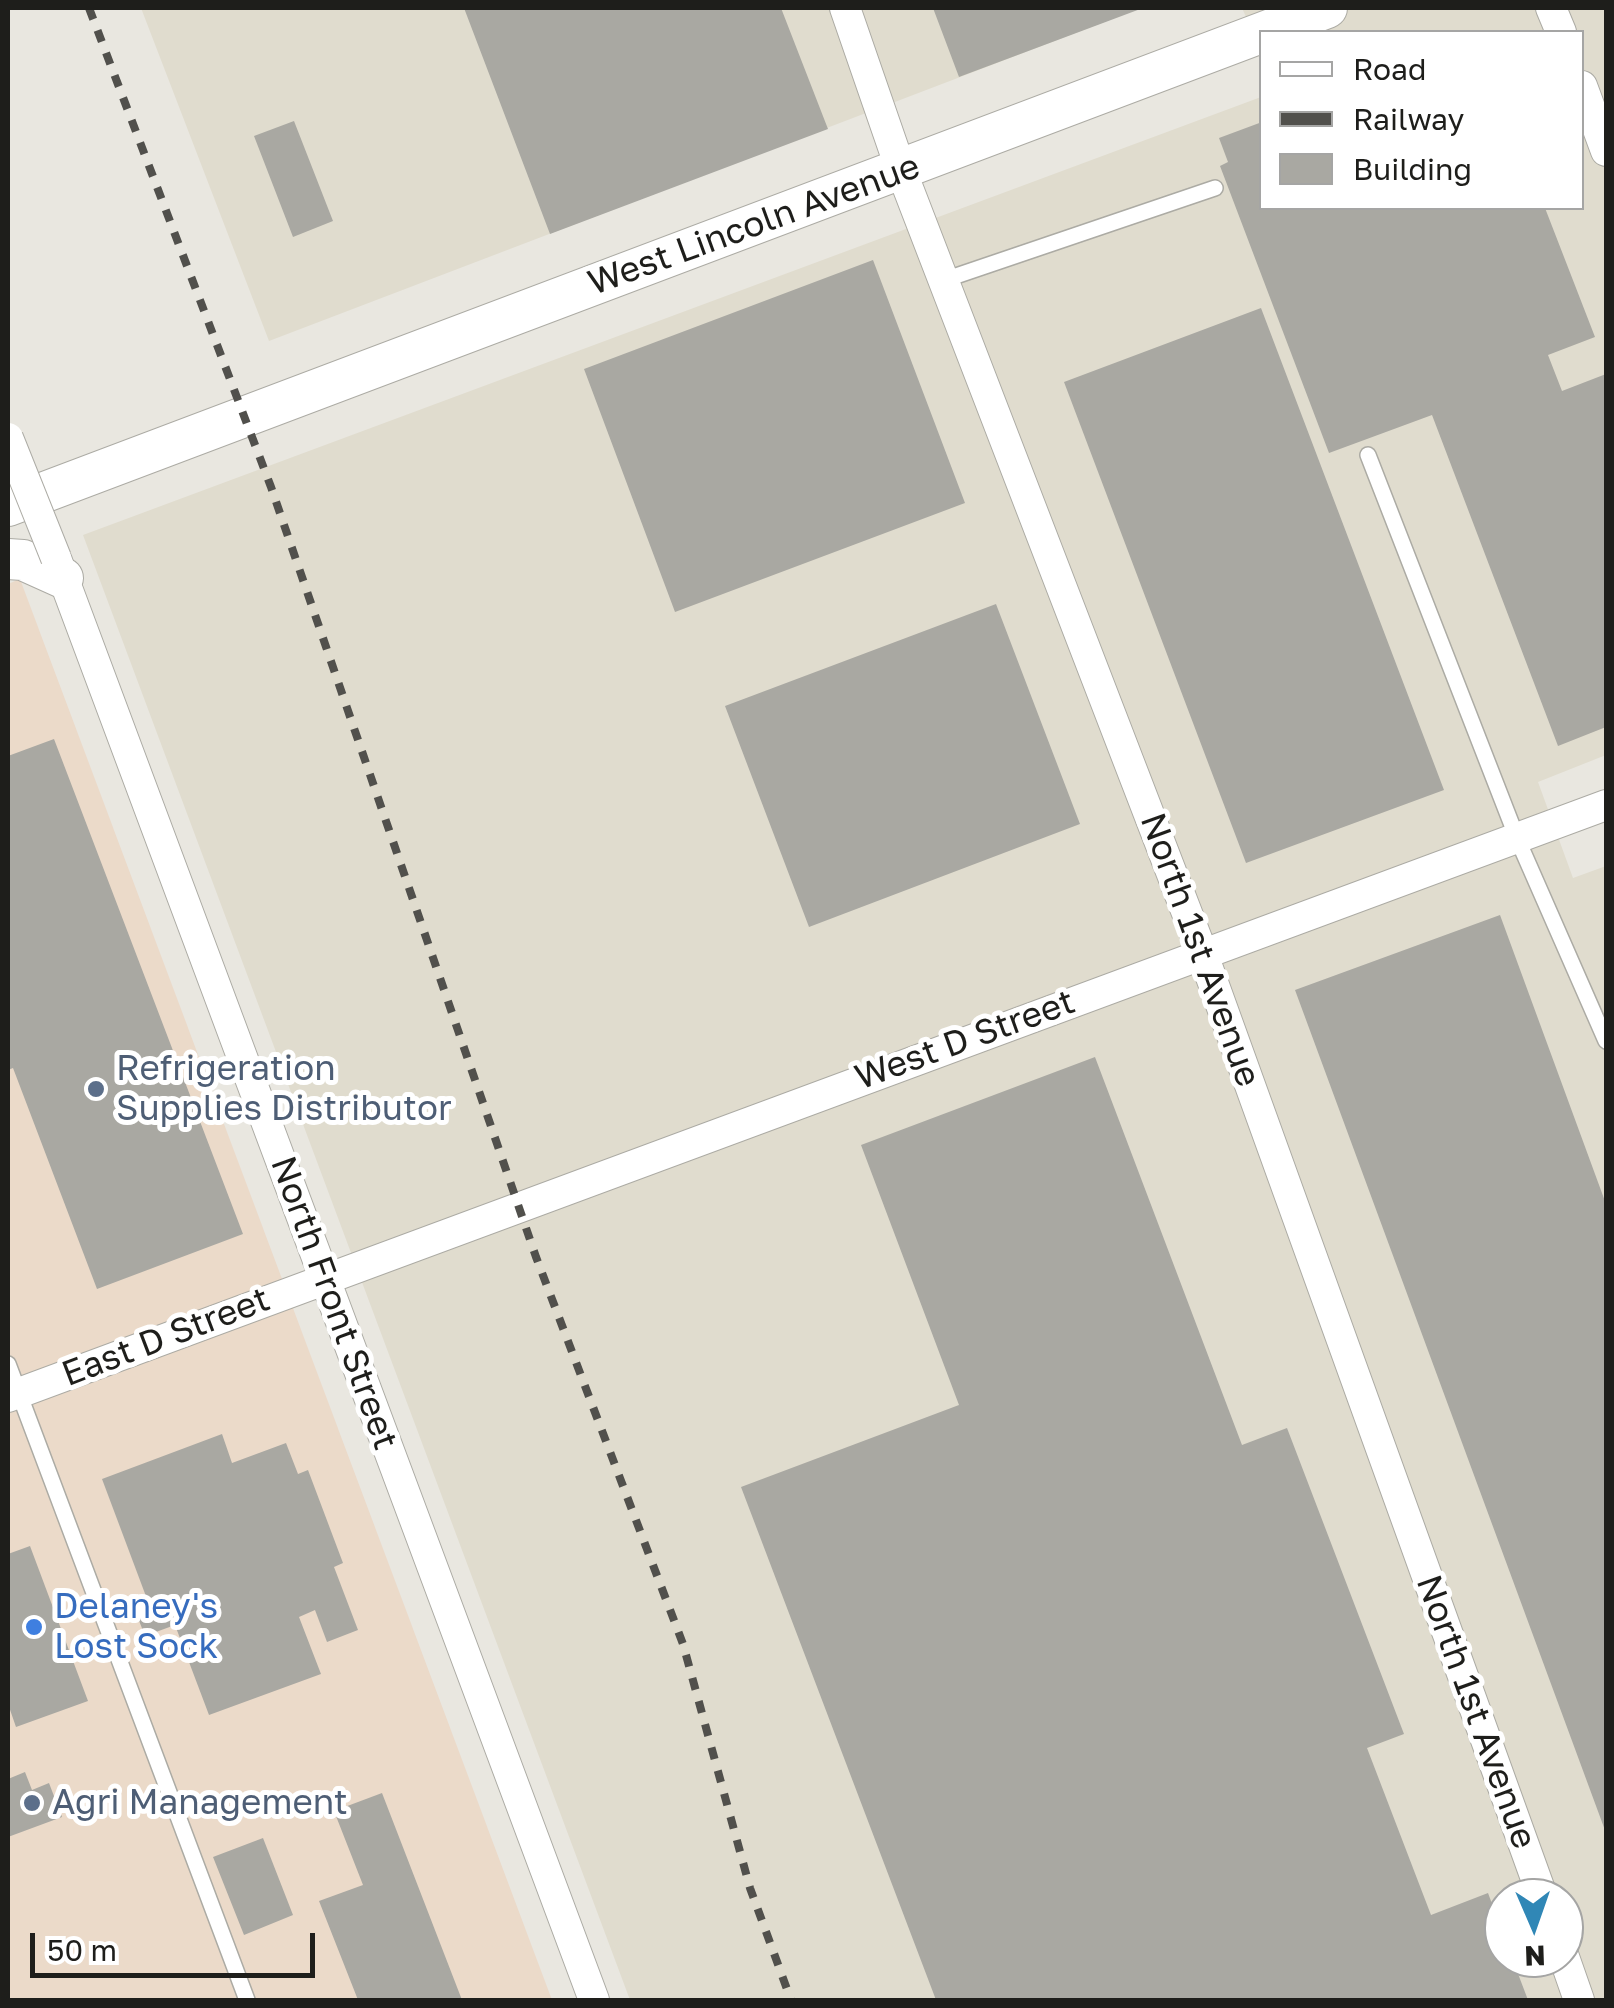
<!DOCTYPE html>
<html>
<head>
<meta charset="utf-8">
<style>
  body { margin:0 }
  #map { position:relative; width:1614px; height:2008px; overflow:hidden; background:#e9e7e0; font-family:"Golos Text",sans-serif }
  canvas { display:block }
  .frame { position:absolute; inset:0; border:10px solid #1e1e1b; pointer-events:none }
  .legend { position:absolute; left:1259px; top:30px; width:325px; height:180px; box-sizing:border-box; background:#fff; border:2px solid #a5a5a4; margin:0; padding:12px 18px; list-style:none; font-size:30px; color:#1e1e1b }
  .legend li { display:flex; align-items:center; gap:20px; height:50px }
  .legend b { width:50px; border:2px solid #a5a5a4 }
  .north { position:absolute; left:1484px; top:1878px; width:100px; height:100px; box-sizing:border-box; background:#fff; border:2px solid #a5a5a4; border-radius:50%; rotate:178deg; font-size:28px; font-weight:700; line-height:40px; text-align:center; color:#1e1e1b }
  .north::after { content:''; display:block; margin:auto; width:35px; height:45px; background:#3087b6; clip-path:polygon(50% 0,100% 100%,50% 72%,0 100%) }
  .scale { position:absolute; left:30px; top:1933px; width:285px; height:45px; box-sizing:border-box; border:5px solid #1e1e1b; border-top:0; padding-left:12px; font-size:30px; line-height:35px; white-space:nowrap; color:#1e1e1b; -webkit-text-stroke:8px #fff; paint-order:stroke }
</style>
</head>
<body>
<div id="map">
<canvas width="1614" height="2008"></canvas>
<div class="frame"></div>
<ul class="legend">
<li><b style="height:12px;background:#fff"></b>Road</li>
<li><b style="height:12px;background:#51504c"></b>Railway</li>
<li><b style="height:28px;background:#a9a8a2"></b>Building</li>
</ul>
<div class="north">N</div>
<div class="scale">50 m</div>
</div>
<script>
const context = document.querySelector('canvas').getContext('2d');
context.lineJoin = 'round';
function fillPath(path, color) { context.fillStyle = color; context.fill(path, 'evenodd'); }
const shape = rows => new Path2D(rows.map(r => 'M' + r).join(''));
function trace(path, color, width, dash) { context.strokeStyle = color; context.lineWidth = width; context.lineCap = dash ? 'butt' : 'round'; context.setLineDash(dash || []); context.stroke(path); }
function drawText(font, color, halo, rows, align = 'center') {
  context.font = font + ' "Golos Text",sans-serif'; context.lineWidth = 10; context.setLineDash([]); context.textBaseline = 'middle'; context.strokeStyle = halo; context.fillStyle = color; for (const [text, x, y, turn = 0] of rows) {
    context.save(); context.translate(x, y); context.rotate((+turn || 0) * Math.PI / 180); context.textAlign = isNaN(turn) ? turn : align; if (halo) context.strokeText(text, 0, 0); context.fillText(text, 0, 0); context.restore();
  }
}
fillPath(shape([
  [20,579,552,2000,8,2000,8,584]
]), '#ebdac9');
fillPath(shape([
  [141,8,1141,8,269,341],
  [1242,8,1606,8,1606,755,1538,782,1573,878,1606,866,1606,2000,630,2000,83,535,1261,97,1262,208,1582,208,1582,32,1262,32,1261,50],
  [1504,1898,1564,1898,1564,1958,1504,1958]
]), '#e0dcce');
fillPath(shape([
  [464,8,781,8,828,129,550,234],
  [933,8,1143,8,959,77],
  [294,121,333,221,293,237,254,136],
  [1262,122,1262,208,1545,208,1595,337,1548,355,1562,391,1606,374,1606,727,1558,746,1432,415,1329,453,1220,166,1228,162,1219,138],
  [873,260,965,503,675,612,584,369],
  [1261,308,1444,790,1246,863,1064,382],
  [996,604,1080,824,809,927,725,706],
  [54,739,243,1234,97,1289,13,1068,8,1070,8,756],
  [1500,915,1606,1204,1606,1833,1295,990],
  [1095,1057,1242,1445,1287,1428,1404,1734,1367,1748,1431,1915,1488,1893,1504,1936,1504,1958,1512,1958,1528,2000,936,2000,741,1487,959,1405,861,1145],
  [222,1434,232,1463,286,1443,298,1474,308,1470,343,1563,334,1567,358,1630,327,1642,315,1610,299,1617,321,1674,209,1715,175,1625,145,1636,136,1613,150,1607,102,1479],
  [30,1546,88,1701,16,1727,8,1704,8,1554],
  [25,1772,32,1790,49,1783,62,1817,8,1837,8,1779],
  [382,1793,462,2000,358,2000,319,1901,363,1885,334,1811],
  [263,1838,293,1915,244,1935,213,1857]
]), '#a9a8a2');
const lane = shape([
  [944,280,1215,188],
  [1368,455,1517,838,1606,1041],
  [8,1364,247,2000]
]);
const street = shape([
  [845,8,901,170,1202,952,1543,1898],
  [1551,8,1561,32],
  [1582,86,1606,151],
  [57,561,594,2000],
  [8,1397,1606,805],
  [1564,1957,1579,2000]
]);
const secondary = shape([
  [8,506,1327,8],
  [8,559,23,560,63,578]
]);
trace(lane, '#acaba4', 18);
trace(street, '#acaba4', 32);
trace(secondary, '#acaba4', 42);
trace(lane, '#fff', 15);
trace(street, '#fff', 30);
trace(secondary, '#fff', 40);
trace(shape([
  [89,8,271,487,536,1257,683,1644,750,1888,791,2000]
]), '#51504c', 8, [12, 12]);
const streetBridge = shape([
  [8,438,56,558]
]);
trace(streetBridge, '#acaba4', 32, []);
trace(streetBridge, '#fff', 30);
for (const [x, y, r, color] of [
  [96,1089,10,"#5c6f8a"],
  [34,1627,10,"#3f7fe0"],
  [32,1803,10,"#5c6f8a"]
]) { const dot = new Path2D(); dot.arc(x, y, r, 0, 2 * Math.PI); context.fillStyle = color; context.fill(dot); trace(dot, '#fff', 4); }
drawText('35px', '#1e1e1b', '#fff', [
  ["West Lincoln Avenue",754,225,-20],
  ["North 1st Avenue",1200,950,70],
  ["West D Street",965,1040,-20],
  ["North Front Street",334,1303,70],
  ["East D Street",166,1337,-21],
  ["North 1st Avenue",1476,1712,70]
]);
drawText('35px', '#4e5e75', '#fff', [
  ["Refrigeration",116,1069],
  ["Supplies Distributor",116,1109],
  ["Agri Management",52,1803]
], 'left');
drawText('35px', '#366cbe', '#fff', [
  ["Delaney's",54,1607],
  ["Lost Sock",54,1647]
], 'left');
</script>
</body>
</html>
